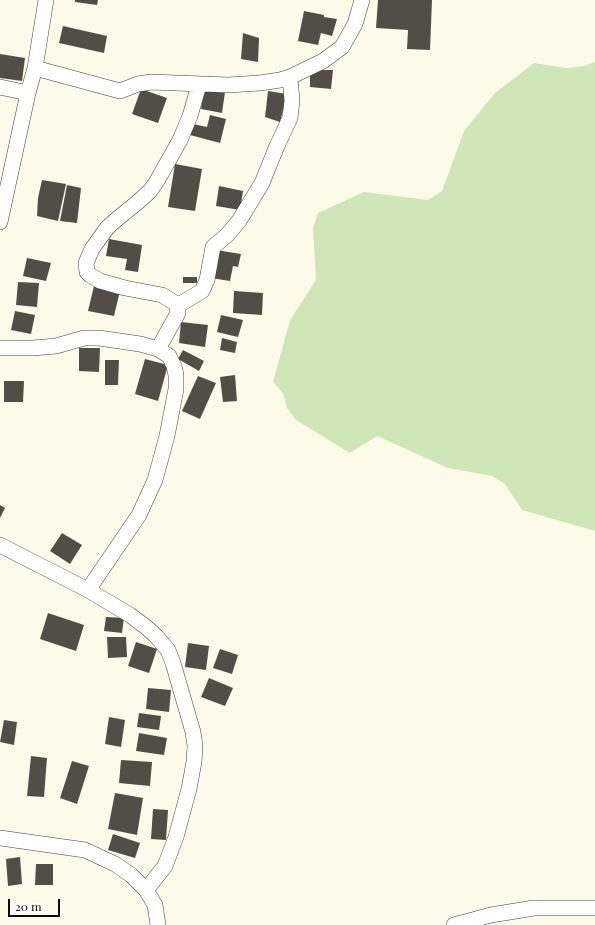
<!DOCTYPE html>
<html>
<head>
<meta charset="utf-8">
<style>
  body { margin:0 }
  #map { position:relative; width:595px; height:925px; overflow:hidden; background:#fefaea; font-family:"Playfair Display",serif }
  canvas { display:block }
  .scale { position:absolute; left:8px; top:899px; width:52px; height:18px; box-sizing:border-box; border:2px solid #0b0b0b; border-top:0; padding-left:5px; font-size:12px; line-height:14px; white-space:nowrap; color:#0b0b0b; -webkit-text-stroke:3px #fff; paint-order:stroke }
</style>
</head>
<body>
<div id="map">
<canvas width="595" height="925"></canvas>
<div class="scale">20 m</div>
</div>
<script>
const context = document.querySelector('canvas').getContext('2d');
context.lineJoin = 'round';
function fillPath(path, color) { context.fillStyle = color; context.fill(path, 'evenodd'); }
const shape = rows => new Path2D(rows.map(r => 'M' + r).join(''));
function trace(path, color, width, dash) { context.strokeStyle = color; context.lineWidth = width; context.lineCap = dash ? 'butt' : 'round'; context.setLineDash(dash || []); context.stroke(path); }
fillPath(shape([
  [595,62,595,531,522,510,505,484,492,476,448,468,377,436,350,453,296,420,287,408,283,393,273,382,290,320,316,280,313,228,318,213,364,192,428,200,442,191,464,131,495,93,534,63,566,68,584,66]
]), '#cfe6b7');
fillPath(shape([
  [75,0,98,0,97,5,75,2],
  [378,0,432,0,430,50,407,49,408,30,376,28],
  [304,11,324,15,324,17,337,19,332,36,321,33,318,45,298,41],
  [63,26,107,36,104,53,59,43],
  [243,33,259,38,258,62,241,59],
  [0,54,25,58,22,81,0,78],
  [310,70,333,70,331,89,310,87],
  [141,89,167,98,158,123,132,114],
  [204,89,225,92,222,113,201,109],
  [268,91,287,94,280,122,265,117],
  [210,115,226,119,220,143,190,135,193,124,207,127],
  [175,164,202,169,195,211,168,207],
  [42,180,66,184,58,221,37,216,38,198],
  [67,185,81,188,77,223,60,221],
  [219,186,243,191,240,210,216,206],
  [109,239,142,245,138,272,125,270,127,259,106,256],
  [216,250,241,254,238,267,233,266,230,281,211,278],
  [27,258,51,263,46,281,23,276],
  [183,277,197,277,197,283,183,283],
  [18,282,39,283,37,307,16,305],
  [94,286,120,291,114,316,88,311],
  [234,291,263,293,262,315,233,313],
  [15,311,35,315,31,334,11,330],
  [221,315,243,320,238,337,217,332],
  [181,322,208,325,205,347,179,343],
  [222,338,237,342,235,353,220,350],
  [79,348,100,348,99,372,79,371],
  [183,350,204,361,199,371,178,359],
  [145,359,168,365,158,401,135,394],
  [105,360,119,360,118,385,105,385],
  [235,375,237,401,223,402,220,377],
  [198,376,216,383,200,419,182,411],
  [4,381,24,381,23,402,4,402],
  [0,505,5,508,0,518],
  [62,533,82,545,70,564,50,551],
  [48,613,84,625,76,651,40,639],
  [106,617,124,618,122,633,104,631],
  [107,637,126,637,127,657,108,658],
  [136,642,157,649,149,673,128,666],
  [188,643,209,646,206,670,185,667],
  [220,649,238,655,232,674,213,668],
  [209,678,233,688,225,706,201,697],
  [148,688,171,690,169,712,146,709],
  [139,713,161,716,159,730,137,727],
  [109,717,125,720,121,747,105,744],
  [4,720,17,722,14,745,0,742],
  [139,733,167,738,164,755,136,751],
  [31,756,47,758,44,797,27,796],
  [121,760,152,762,150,786,119,783],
  [72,761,89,766,77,804,60,798],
  [115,793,143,798,137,835,108,829],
  [153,809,168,810,166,840,151,839],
  [113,834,140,843,135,858,108,850],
  [20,857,22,884,8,886,6,859],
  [36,864,53,864,53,885,35,885]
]), '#534d48');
const minor = shape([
  [35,68,120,91,138,84,151,82,228,85,260,83,280,80,290,77,323,61,342,47,355,24,362,0],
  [0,87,28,93],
  [0,222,28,93,35,68,46,0],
  [177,306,202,291,207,280,213,247,227,235,239,221,262,183,277,146,290,118,292,101,290,77],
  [0,348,33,348,56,346,84,338,99,338,140,344,158,349,169,356,174,366,176,375,176,389,167,436,155,480,139,515,88,590],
  [158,349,178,313,177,306,175,303,162,295,125,288,100,281,90,275,87,272,86,263,92,249,107,228,117,219,138,202,150,191,157,181,180,140,190,116,199,85],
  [0,545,88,590,130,615,146,627,156,636,168,650,173,663,193,732,195,746,194,762,189,789,176,837,165,866,146,890],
  [0,838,85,850,115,864,131,875,146,890,155,905,158,925],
  [454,925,491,915,534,908,595,908]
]);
trace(minor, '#3e3e3e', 16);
trace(minor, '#fff', 15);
</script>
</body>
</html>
